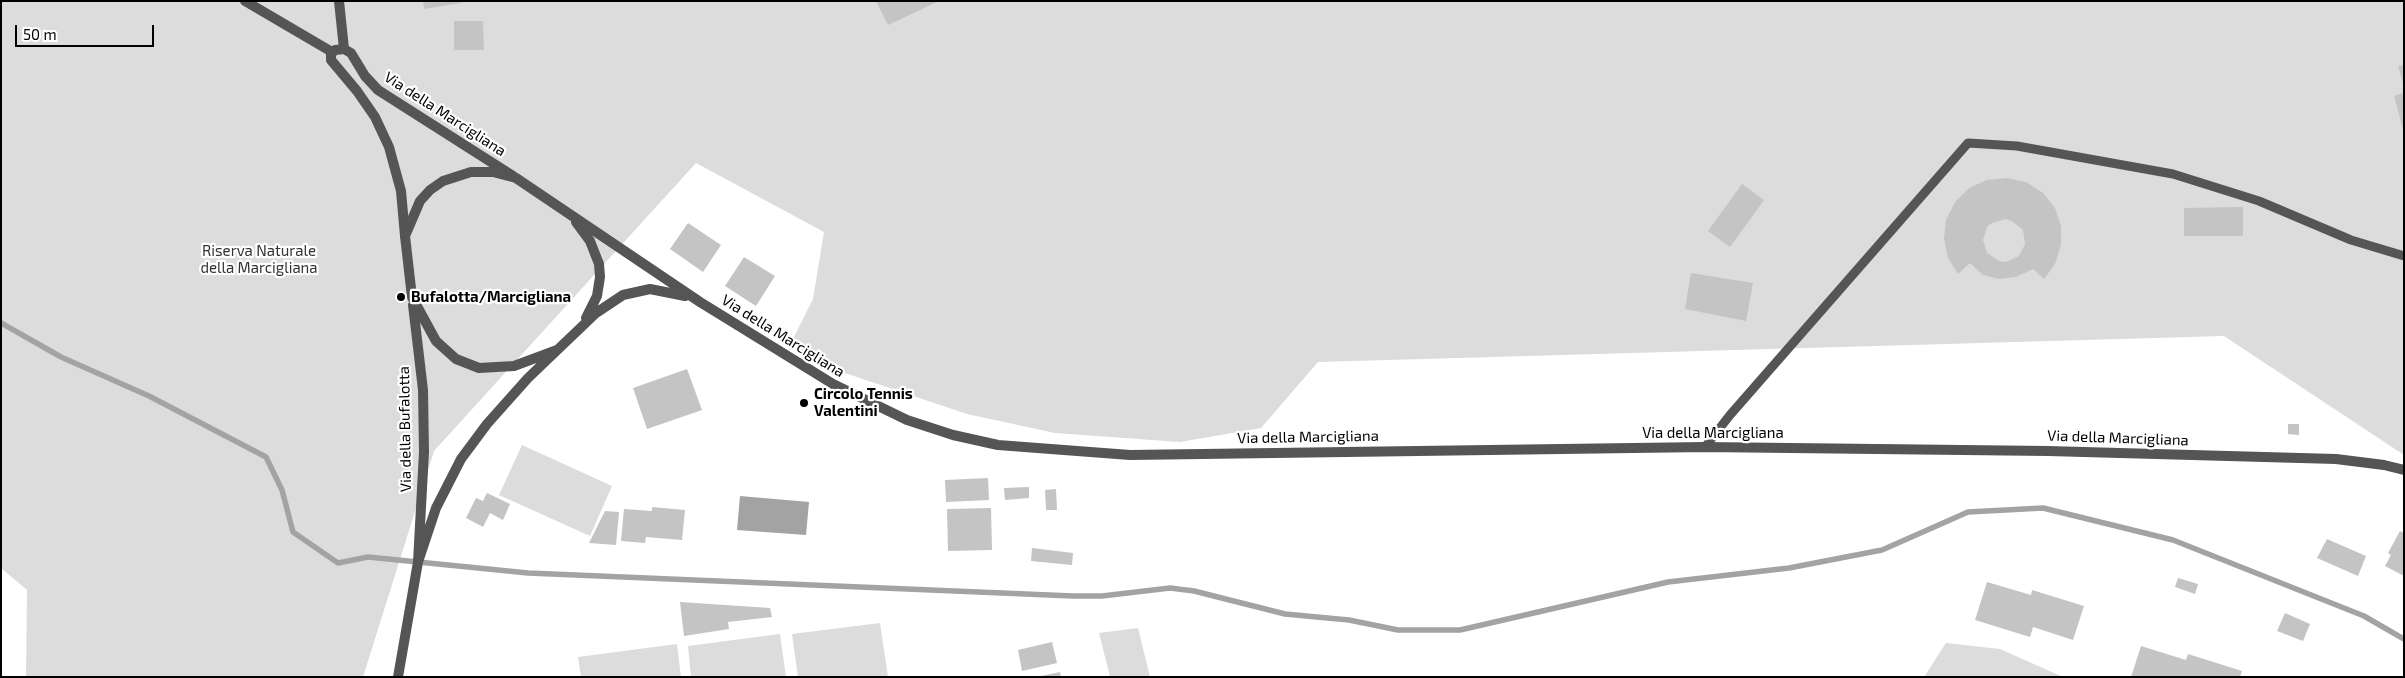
<!DOCTYPE html>
<html>
<head>
<meta charset="utf-8">
<style>
  body { margin:0 }
  #map { position:relative; width:2405px; height:678px; overflow:hidden; background:#fff; font-family:"Exo 2",sans-serif }
  canvas { display:block }
  .frame { position:absolute; inset:0; border:2px solid #000; pointer-events:none }
  .scale { position:absolute; left:15px; top:25px; width:139px; height:22px; box-sizing:border-box; border:2px solid #000; border-top:0; padding-left:6px; font-size:15px; line-height:18px; white-space:nowrap; color:#000; -webkit-text-stroke:4px #fff; paint-order:stroke }
</style>
</head>
<body>
<div id="map">
<canvas width="2405" height="678"></canvas>
<div class="frame"></div>
<div class="scale">50 m</div>
</div>
<script>
const context = document.querySelector('canvas').getContext('2d');
context.lineJoin = 'round';
function fillPath(path, color) { context.fillStyle = color; context.fill(path, 'evenodd'); }
const shape = rows => new Path2D(rows.map(r => 'M' + r).join(''));
function trace(path, color, width, dash) { context.strokeStyle = color; context.lineWidth = width; context.lineCap = dash ? 'butt' : 'round'; context.setLineDash(dash || []); context.stroke(path); }
function drawText(font, color, halo, rows, align = 'center') {
  context.font = font + ' "Exo 2",sans-serif'; context.lineWidth = 4.5; context.setLineDash([]); context.textBaseline = 'middle'; context.strokeStyle = halo; context.fillStyle = color; for (const [text, x, y, turn = 0] of rows) {
    context.save(); context.translate(x, y); context.rotate((+turn || 0) * Math.PI / 180); context.textAlign = isNaN(turn) ? turn : align; if (halo) context.strokeText(text, 0, 0); context.fillText(text, 0, 0); context.restore();
  }
}
fillPath(shape([
  [1,1,2404,1,2404,455,2224,336,1318,362,1261,428,1180,442,1055,433,967,414,827,367,791,343,813,299,824,232,696,163,434,451,363,677,26,677,27,590,1,568],
  [522,445,612,486,590,536,499,495],
  [880,623,888,677,798,677,792,634],
  [1138,628,1150,677,1110,677,1099,633],
  [780,634,786,677,691,677,688,646],
  [1946,643,2000,649,2063,677,1924,677],
  [677,644,681,677,581,677,578,657]
]), '#dcdcdc');
fillPath(shape([
  [740,496,809,502,806,535,737,530]
]), '#a3a3a3');
trace(shape([
  [1,323,61,357,149,396,266,457,282,490,293,532,338,563,368,557,528,573,1073,596,1102,596,1170,588,1194,591,1285,614,1349,620,1398,630,1460,630,1668,582,1789,568,1882,550,1968,512,2043,508,2173,540,2364,616,2404,639]
]), '#a3a3a3', 5.5);
fillPath(shape([
  [423,1,460,1,461,3,424,9],
  [876,1,939,1,888,25],
  [454,21,483,21,484,50,454,50],
  [2404,65,2404,83,2403,83,2398,66],
  [2404,93,2404,129,2403,129,2394,96],
  [2007,178,2026,182,2043,193,2055,208,2061,226,2061,245,2055,264,2044,279,2033,269,2016,277,1999,279,1983,275,1970,263,1958,274,1948,258,1944,239,1946,220,1955,202,1969,188,1987,180],
  [2006,219,2012,221,2023,230,2025,244,2019,256,2006,262,1999,261,1987,253,1983,240,1987,227,1992,223],
  [1742,184,1764,200,1730,247,1708,231],
  [2243,207,2243,236,2184,236,2184,208],
  [688,223,721,245,703,272,670,249],
  [744,257,775,276,756,306,725,286],
  [1691,273,1753,283,1746,321,1685,309],
  [687,369,702,410,647,429,633,388],
  [2288,424,2299,424,2299,435,2288,434],
  [988,478,989,500,946,502,945,480],
  [1029,487,1029,498,1005,500,1004,488],
  [1056,489,1057,510,1046,510,1045,490],
  [487,493,510,504,503,520,490,513,483,527,466,518,476,498,483,501],
  [652,507,685,510,682,540,646,537,645,543,621,541,624,509,652,511],
  [991,508,992,550,948,551,947,509],
  [605,511,619,512,616,545,589,543],
  [2400,531,2404,533,2404,576,2385,566,2391,555,2388,553],
  [2327,539,2366,556,2358,576,2317,558],
  [1032,548,1073,553,1072,565,1031,561],
  [2178,578,2198,584,2195,594,2175,587],
  [1987,582,2031,595,2032,590,2084,606,2073,640,2033,627,2030,637,1975,620],
  [680,602,770,608,772,617,728,622,729,629,684,636],
  [2285,613,2310,624,2303,641,2277,631],
  [1052,642,1057,663,1022,671,1018,650],
  [2141,646,2186,660,2188,654,2242,671,2240,677,2131,677],
  [1060,672,1061,677,1041,677,1041,676]
]), '#c4c4c4');
trace(shape([
  [1705,447,1730,415,1968,143,2017,146,2173,174,2259,201,2351,240,2404,256]
]), '#555', 9);
trace(shape([
  [339,1,344,49],
  [405,236,401,191,389,147,375,117,357,91,331,60,331,54,335,50,344,49,351,53,365,76,378,90,513,176]
]), '#555', 10);
trace(shape([
  [245,1,332,52],
  [576,222,590,241,599,264,600,277,597,296,586,318],
  [557,350,514,366,479,368,456,359,436,341,412,297,405,236,420,201,430,190,443,181,471,172,493,172,516,178,700,302,833,384,907,420,953,435,998,445,1130,455,1705,447,2048,451,2336,459,2384,465,2404,470],
  [418,562,436,508,461,459,487,424,528,378,596,313,623,295,650,289,685,296],
  [398,677,418,562,424,452,423,390,413,305]
]), '#555', 10);
for (const [x, y, r, color] of [
  [401,297,5,"#000"],
  [804,403,5,"#000"]
]) { const dot = new Path2D(); dot.arc(x, y, r, 0, 2 * Math.PI); context.fillStyle = color; context.fill(dot); trace(dot, '#fff', 2); }
drawText('15px', '#000', '#fff', [
  ["Via della Marcigliana",445,114,33],
  ["Via della Marcigliana",783,336,32],
  ["Via della Bufalotta",405,429,-91],
  ["Via della Marcigliana",1713,433],
  ["Via della Marcigliana",1308,437,-1],
  ["Via della Marcigliana",2118,438,2]
]);
drawText('15px', '#333', '#fff', [
  ["Riserva Naturale",259,251],
  ["della Marcigliana",259,268]
]);
drawText('bold 15px', '#000', '#fff', [
  ["Bufalotta/Marcigliana",411,297],
  ["Circolo Tennis",814,394],
  ["Valentini",814,411]
], 'left');
</script>
</body>
</html>
